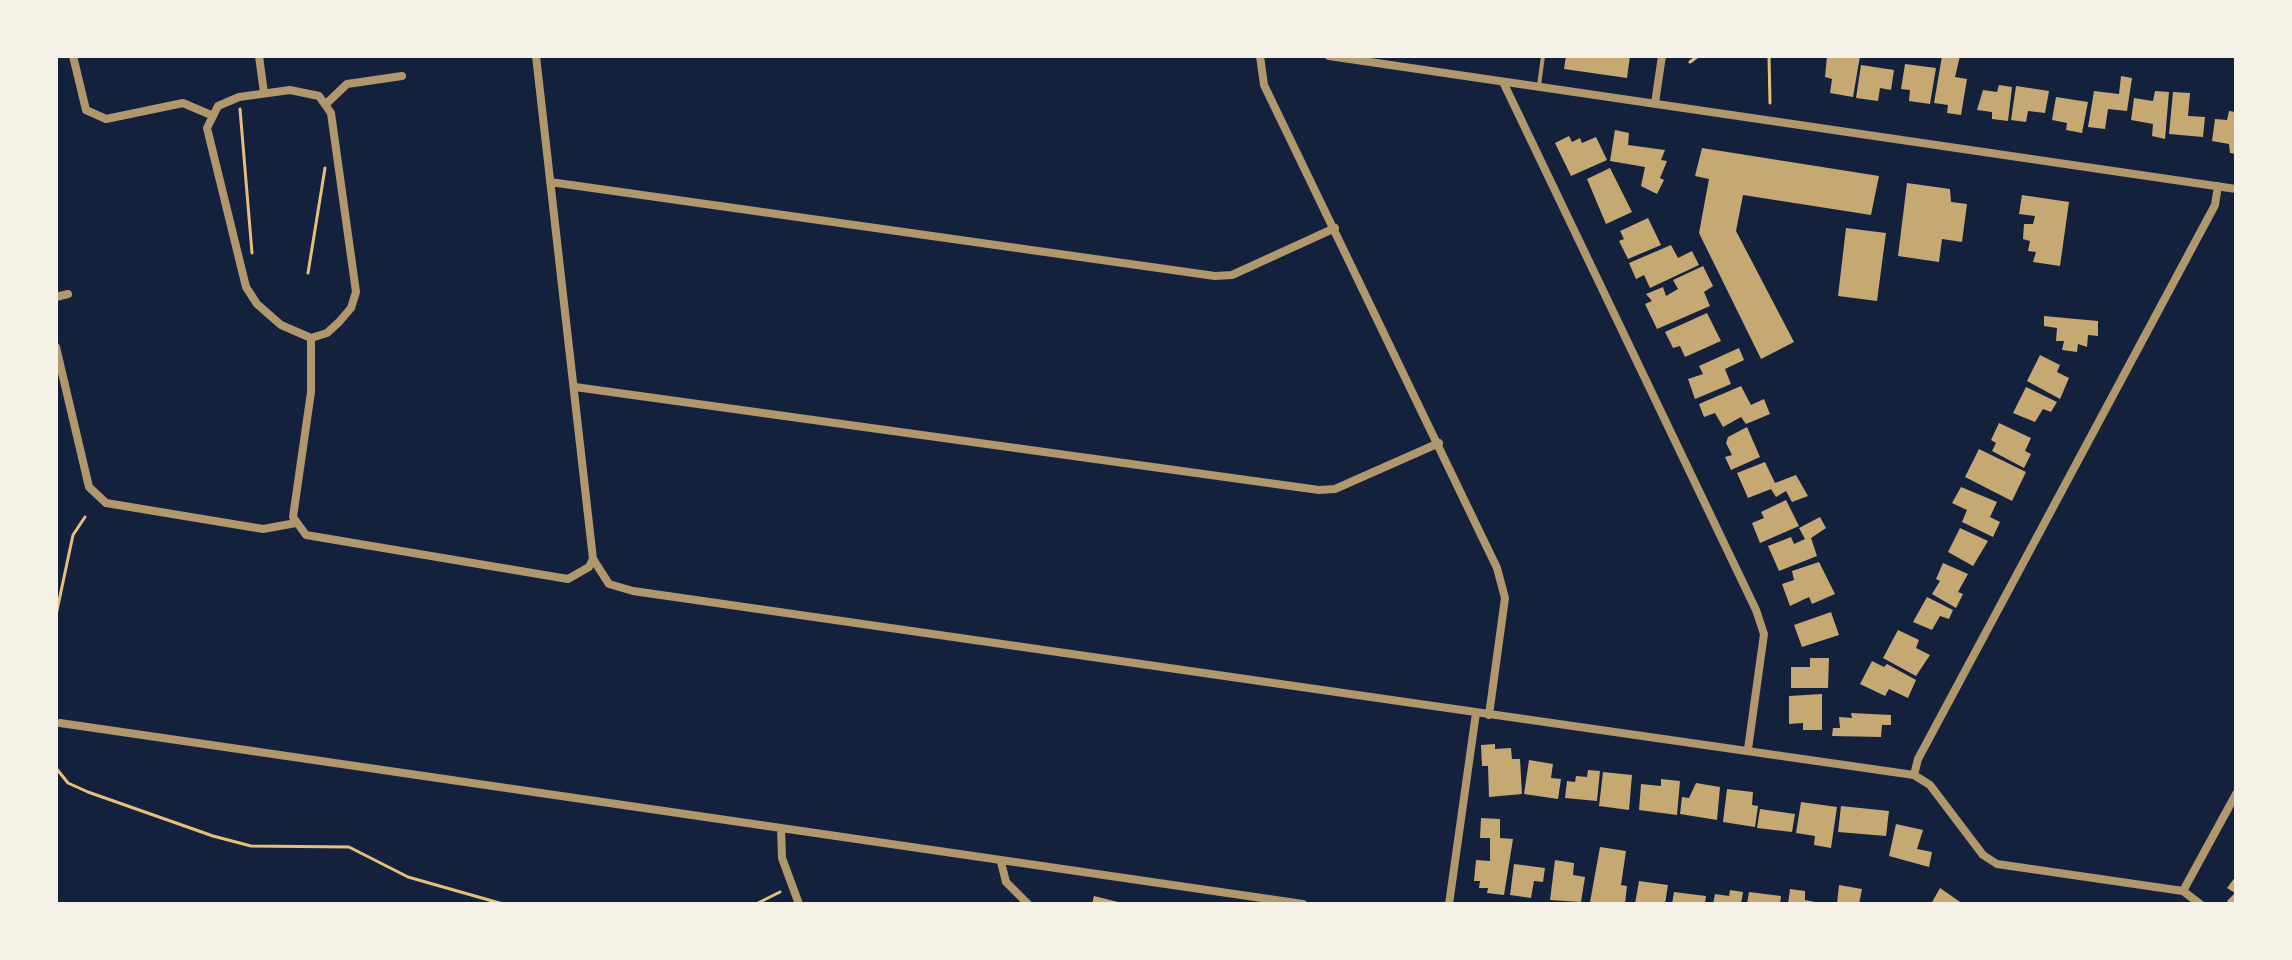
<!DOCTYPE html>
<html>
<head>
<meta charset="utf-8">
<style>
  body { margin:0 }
  #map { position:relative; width:2292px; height:960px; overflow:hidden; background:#14213d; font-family:"Work Sans",sans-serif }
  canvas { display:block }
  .frame { position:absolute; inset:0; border:58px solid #f6f1e7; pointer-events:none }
</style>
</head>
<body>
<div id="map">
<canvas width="2292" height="960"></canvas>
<div class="frame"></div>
</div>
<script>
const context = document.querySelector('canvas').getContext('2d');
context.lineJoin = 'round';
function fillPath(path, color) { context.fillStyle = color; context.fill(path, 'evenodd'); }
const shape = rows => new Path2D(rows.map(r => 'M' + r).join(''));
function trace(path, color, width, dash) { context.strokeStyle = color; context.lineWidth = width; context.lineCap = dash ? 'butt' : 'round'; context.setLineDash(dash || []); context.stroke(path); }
fillPath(shape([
  [1566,56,1630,56,1627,78,1564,69],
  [1827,56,1860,56,1853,97,1830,93,1832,79,1825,77],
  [1942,56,1960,56,1955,77,1967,79,1961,115,1947,113,1948,105,1934,103],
  [1905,64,1936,68,1930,104,1909,101,1910,90,1901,89],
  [1861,65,1894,70,1891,90,1880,88,1878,101,1856,98],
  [2121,76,2132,78,2127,111,2108,109,2105,129,2088,127,2094,91,2119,94],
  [1999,85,2012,87,2008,121,1992,119,1992,112,1977,110,1983,90,1997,92],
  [2016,86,2049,91,2045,113,2028,111,2026,122,2011,120],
  [2155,91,2169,92,2165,139,2152,136,2153,124,2131,120,2134,98,2153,101],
  [2173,92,2190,93,2188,116,2205,117,2203,137,2169,134],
  [2056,97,2088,102,2082,133,2066,130,2067,123,2052,120],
  [2229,111,2236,112,2236,154,2230,153,2229,144,2212,141,2215,119,2227,120],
  [1615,130,1629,133,1628,145,1665,150,1661,160,1667,161,1660,178,1664,180,1657,194,1641,186,1645,167,1610,161],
  [1569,136,1572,142,1580,138,1582,143,1596,137,1607,160,1571,176,1555,143],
  [1702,148,1879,176,1871,215,1743,195,1736,231,1794,342,1761,359,1699,233,1709,179,1695,176],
  [1610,168,1632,212,1606,224,1587,179],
  [1907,183,1950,189,1951,202,1967,204,1962,242,1942,239,1939,262,1898,256],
  [2022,195,2069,202,2060,266,2033,262,2036,252,2028,251,2030,241,2023,239,2024,224,2033,224,2035,216,2019,214],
  [1648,218,1661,245,1628,259,1619,241,1624,239,1620,231],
  [1846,228,1886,233,1877,301,1838,296],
  [1671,245,1678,258,1692,251,1699,265,1650,288,1644,275,1636,279,1629,263],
  [1703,266,1713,286,1704,292,1710,306,1657,329,1645,304,1652,301,1646,294,1663,287,1666,296,1678,289,1673,280],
  [1707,313,1721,341,1685,357,1680,346,1673,348,1665,332],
  [2044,316,2098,321,2098,336,2088,335,2087,347,2078,344,2077,352,2062,350,2064,341,2056,341,2057,328,2044,326],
  [1739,348,1744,360,1725,369,1731,384,1695,399,1688,379,1703,374,1699,366],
  [2040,355,2060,365,2057,372,2069,378,2060,399,2027,381],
  [1741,386,1751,405,1764,399,1770,414,1746,424,1741,417,1723,427,1715,413,1704,417,1699,404],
  [2026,387,2057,402,2051,412,2043,409,2035,422,2013,413],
  [1999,423,2031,438,2025,451,2031,454,2024,468,1992,451,1996,443,1991,440],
  [1747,427,1760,457,1731,470,1725,457,1732,455,1726,443,1728,437],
  [1979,449,2026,472,2012,501,1965,477],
  [1765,462,1775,483,1796,475,1808,496,1792,502,1786,491,1776,497,1771,489,1748,498,1737,473],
  [1961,487,1997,502,1990,517,2000,522,1993,537,1962,522,1967,510,1952,503],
  [1786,500,1799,526,1760,543,1752,523,1764,518,1761,512],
  [1820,517,1826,528,1811,538,1817,556,1779,571,1768,546,1791,537,1794,544,1805,539,1799,528],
  [1960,528,1988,541,1973,566,1948,552],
  [1819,562,1835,594,1812,604,1809,597,1790,606,1782,584,1794,580,1792,571],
  [1943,563,1968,574,1958,592,1963,594,1956,608,1932,594,1940,581,1936,579],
  [1927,597,1953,610,1949,619,1940,616,1932,630,1913,622],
  [1831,612,1839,635,1802,647,1794,625],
  [1898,630,1919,640,1916,648,1930,655,1916,676,1883,658],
  [1810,658,1829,658,1828,688,1791,688,1791,667,1810,667],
  [1872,661,1884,667,1887,664,1916,680,1908,698,1889,689,1885,696,1860,684],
  [1822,694,1822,730,1803,730,1803,723,1789,724,1789,696],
  [1851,713,1891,715,1891,725,1882,725,1881,737,1832,736,1833,728,1840,728,1839,717,1852,718],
  [1495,744,1495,749,1511,748,1512,759,1520,759,1522,794,1489,797,1488,766,1482,766,1481,745],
  [1529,760,1553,764,1551,778,1561,779,1558,799,1524,794],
  [1588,770,1600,771,1597,801,1565,798,1567,781,1575,782,1576,776,1587,777],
  [1603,772,1632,775,1629,810,1599,806],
  [1661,779,1680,781,1677,815,1639,810,1641,784,1661,786],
  [1696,783,1720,787,1717,820,1680,814,1682,797,1689,798],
  [1727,789,1753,792,1752,805,1758,806,1755,827,1723,822],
  [1801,802,1837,807,1831,848,1814,845,1815,836,1796,833],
  [1841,806,1889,811,1886,836,1838,832],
  [1760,809,1795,814,1792,832,1757,828],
  [1481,818,1500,819,1500,838,1513,839,1504,895,1487,893,1488,888,1479,888,1480,881,1474,881,1476,860,1490,861,1490,838,1480,838],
  [1896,824,1923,830,1917,849,1932,852,1929,867,1889,856],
  [1600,847,1626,851,1621,885,1627,886,1625,904,1590,902],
  [1555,860,1574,863,1573,875,1585,877,1581,902,1550,900],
  [1514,864,1545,868,1543,882,1534,881,1531,898,1510,895],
  [2236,876,2236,904,2231,904,2227,901,2235,893,2227,888],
  [1639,881,1668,885,1665,904,1635,904],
  [1839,885,1862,889,1859,904,1837,904],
  [1940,888,1963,904,1931,904],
  [1790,889,1805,891,1805,900,1825,904,1788,904],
  [1730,890,1743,892,1741,904,1713,904,1715,894,1729,896],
  [1674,892,1706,896,1705,904,1672,904],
  [1749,892,1781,896,1780,904,1747,904],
  [1094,896,1122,903,1122,904,1092,904]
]), '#c6a872');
trace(shape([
  [1769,56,1770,103],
  [1690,62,1698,56],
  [240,109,252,253],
  [308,273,325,168],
  [56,615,73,535,85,517],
  [56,768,68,783,88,792,213,836,251,846,349,847,408,877,503,904],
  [756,904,780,892]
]), '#e5c07b', 3);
trace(shape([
  [1539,85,1543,56]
]), '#b1986c', 4);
trace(shape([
  [73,56,86,110,106,119,183,103,211,115],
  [259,56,264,93],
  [536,56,593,559,609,584,633,591,1914,775,1930,785,1983,855,1997,864,2183,891,2200,904],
  [1260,56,1264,85,1497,568,1505,598,1489,715],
  [1329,56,2236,189],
  [1504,84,1756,610,1764,634,1748,749],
  [290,90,319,96,331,113,356,292,351,308,339,322,327,333,311,338,281,325,257,304,246,287,207,128,218,106,239,97,290,90],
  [327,103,347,84,402,76],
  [1655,103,1662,56],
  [550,182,1215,276,1232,275,1335,228],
  [56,297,68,294],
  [311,338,311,392,293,517,306,535,568,579,589,567,593,559],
  [56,347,89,487,106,503,263,529,296,523],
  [575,387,1319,490,1335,489,1439,443],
  [60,723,1303,904],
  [1914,775,1918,759,2215,205,2218,186],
  [781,828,782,858,799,904],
  [1001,862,1006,882,1028,904],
  [2183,891,2236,794],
  [1449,904,1476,713]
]), '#b1986c', 8);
</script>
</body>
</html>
